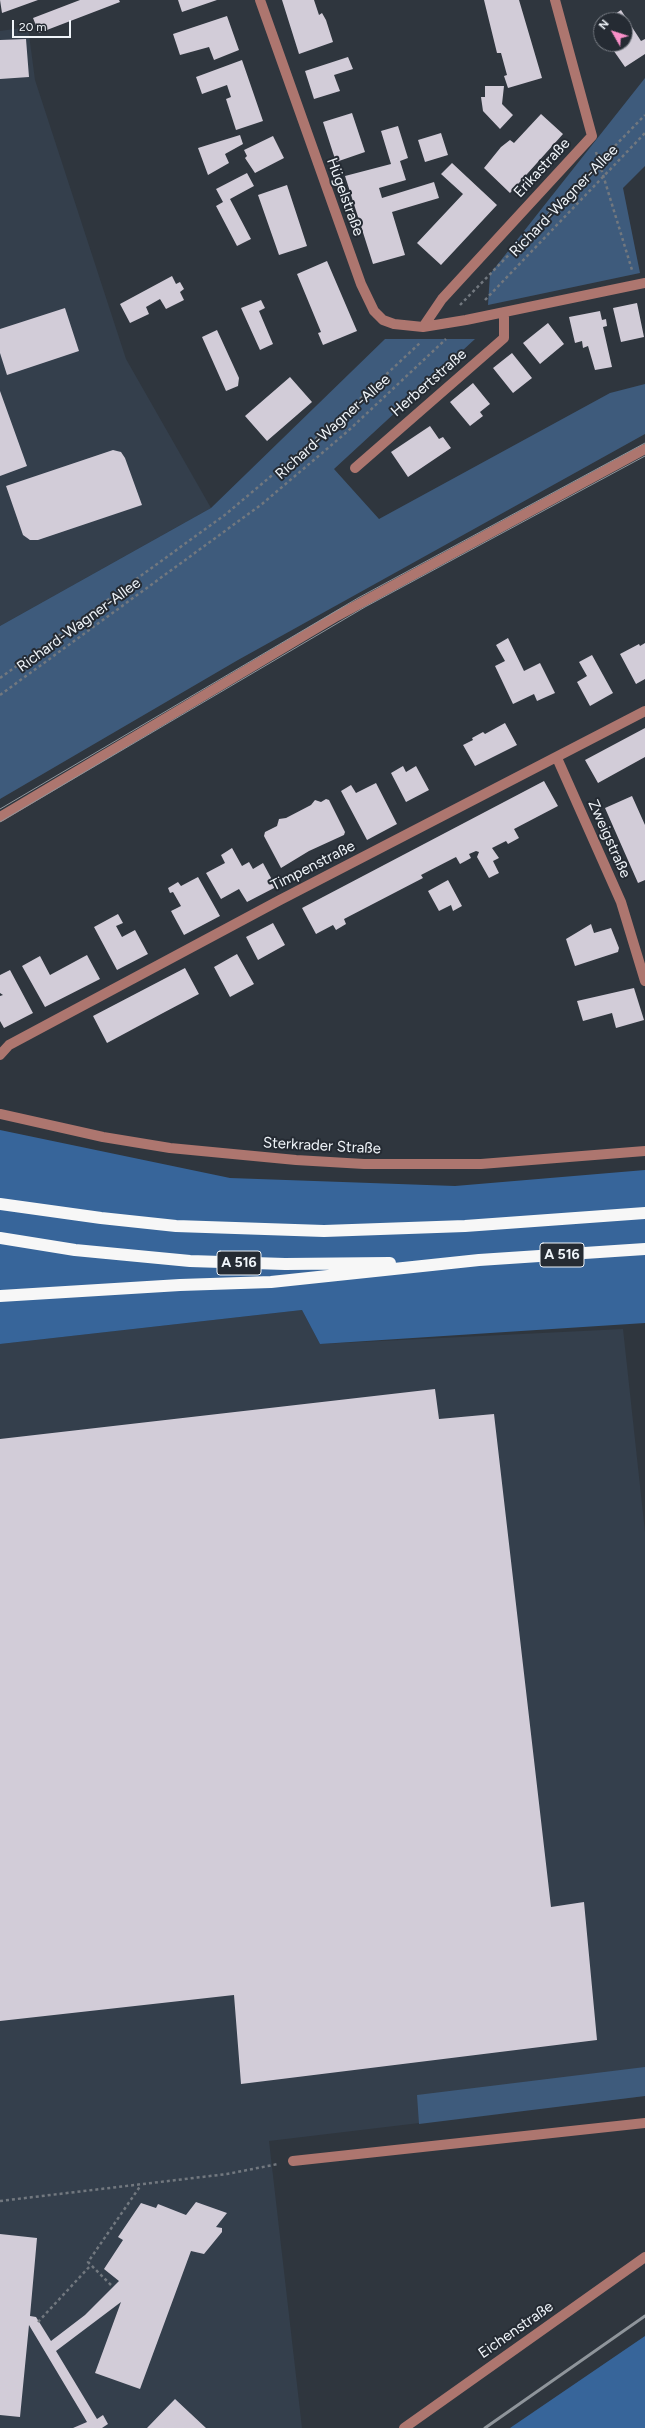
<!DOCTYPE html>
<html>
<head>
<meta charset="utf-8">
<style>
  body { margin:0 }
  #map { position:relative; width:645px; height:2428px; overflow:hidden; background:#2f363e; font-family:Figtree,sans-serif }
  canvas { display:block }
  .north { position:absolute; left:593px; top:12px; width:40px; height:40px; box-sizing:border-box; background:#252b33; border:1px solid #767b82; border-radius:50%; rotate:309deg; font-size:11px; font-weight:700; line-height:16px; text-align:center; color:#eff4f9 }
  .north::after { content:''; display:block; margin:auto; width:14px; height:18px; background:#f98fc8; clip-path:polygon(50% 0,100% 100%,50% 72%,0 100%) }
  .scale { position:absolute; left:12px; top:20px; width:59px; height:18px; box-sizing:border-box; border:2px solid #eff4f9; border-top:0; padding-left:5px; font-size:12px; line-height:14px; white-space:nowrap; color:#eff4f9; -webkit-text-stroke:3px #252b33; paint-order:stroke }
</style>
</head>
<body>
<div id="map">
<canvas width="645" height="2428"></canvas>
<div class="north">N</div>
<div class="scale">20 m</div>
</div>
<script>
const context = document.querySelector('canvas').getContext('2d');
context.lineJoin = 'round';
function fillPath(path, color) { context.fillStyle = color; context.fill(path, 'evenodd'); }
const shape = rows => new Path2D(rows.map(r => 'M' + r).join(''));
function trace(path, color, width, dash) { context.strokeStyle = color; context.lineWidth = width; context.lineCap = dash ? 'butt' : 'round'; context.setLineDash(dash || []); context.stroke(path); }
function drawText(font, color, halo, rows, align = 'center') {
  context.font = font + ' Figtree,sans-serif'; context.lineWidth = 4; context.setLineDash([]); context.textBaseline = 'middle'; context.strokeStyle = halo; context.fillStyle = color; for (const [text, x, y, turn = 0] of rows) {
    context.save(); context.translate(x, y); context.rotate((+turn || 0) * Math.PI / 180); context.textAlign = isNaN(turn) ? turn : align; if (halo) context.strokeText(text, 0, 0); context.fillText(text, 0, 0); context.restore();
  }
}
fillPath(shape([
  [28,27,35,80,126,359,211,508,0,626,0,31],
  [302,1310,320,1344,623,1329,645,1532,645,2096,269,2141,302,2428,0,2428,0,1344]
]), '#343f4c');
fillPath(shape([
  [645,78,645,166,623,188,640,273,488,305,490,274],
  [385,339,475,339,334,469,379,519,610,393,645,384,645,434,238,660,0,799,0,626,211,508],
  [645,2067,645,2096,419,2124,417,2095]
]), '#3e5b7c');
fillPath(shape([
  [0,1130,230,1178,455,1186,645,1170,645,1323,320,1344,302,1310,0,1344],
  [645,2336,645,2428,510,2428]
]), '#37659a');
fillPath(shape([
  [0,0,38,0,2,13],
  [80,0,119,0,120,2,39,33,33,18],
  [178,0,217,0,182,12],
  [282,0,314,0,319,15,322,13,326,20,333,42,299,54],
  [484,0,519,0,542,78,508,88,504,76,507,75,501,53,497,53],
  [621,10,641,41,645,39,645,54,625,67,609,44,625,44,625,20,606,20],
  [227,16,239,50,214,60,209,47,180,55,173,34],
  [26,39,29,77,0,79,0,40],
  [348,57,353,69,334,75,340,91,314,99,305,71],
  [242,60,263,121,236,130,226,99,231,97,227,85,202,94,196,77],
  [485,86,504,86,502,104,513,115,500,129,483,111,481,97,485,97],
  [352,113,365,152,336,162,323,122],
  [541,114,563,134,510,193,484,168,501,147,510,140,514,143],
  [398,126,408,158,400,161,406,180,379,188,382,198,434,182,439,198,392,212,405,255,373,264,345,176,391,164,381,131],
  [441,133,448,155,425,162,418,140],
  [240,135,243,144,225,154,229,163,208,175,198,148],
  [273,136,284,158,255,173,245,158,247,156,244,150],
  [452,163,497,205,441,265,417,243,463,194,441,174],
  [247,173,254,186,230,199,251,239,237,246,216,206,223,202,216,189],
  [287,185,307,246,279,255,258,195],
  [327,261,357,331,323,345,318,333,321,332,297,274],
  [172,276,176,284,180,282,184,289,180,292,184,300,166,309,160,299,146,307,149,314,130,323,120,304],
  [261,300,265,308,259,311,273,344,260,350,241,308],
  [637,303,644,337,621,342,613,308],
  [65,308,79,351,7,375,0,353,0,329],
  [600,311,602,320,606,319,607,326,603,327,612,367,595,370,588,346,583,348,582,341,575,343,569,317],
  [548,323,564,344,540,364,523,343],
  [217,330,239,378,238,386,226,391,202,337],
  [512,353,532,378,513,393,493,368],
  [290,377,312,402,267,441,245,416],
  [473,383,490,404,480,412,483,416,470,426,450,402],
  [0,391,27,466,0,476],
  [430,426,439,439,443,437,451,448,408,477,391,452],
  [113,450,121,452,125,458,142,505,38,540,30,540,23,535,6,486],
  [508,638,524,671,540,663,555,693,537,701,534,694,513,704,495,666,505,661,496,645],
  [645,643,645,679,636,684,620,654,639,644,640,646],
  [592,655,613,693,590,706,577,682,587,676,579,662],
  [505,723,517,745,475,766,463,745,473,740,472,738,483,732,485,734],
  [645,728,645,757,598,783,585,760],
  [403,766,406,772,416,766,429,790,406,802,391,773],
  [544,781,558,806,514,829,519,838,508,844,506,841,492,848,499,858,493,861,499,873,489,878,477,857,479,852,476,851,469,854,471,858,460,864,456,857,421,875,423,878,344,919,346,924,336,930,333,925,316,934,302,908],
  [376,783,397,824,367,840,341,791,351,785,356,793],
  [632,796,645,825,645,880,638,883,605,808],
  [326,799,329,800,345,832,344,835,309,851,281,868,264,836,265,832,277,826,279,819,286,818,311,805,315,800,321,802],
  [232,848,242,866,249,862,253,869,263,863,276,887,247,902,239,889,221,899,206,873,225,863,221,855],
  [198,877,220,916,184,935,171,911,181,906,173,892,170,893,168,888,178,882,181,886],
  [448,880,462,906,453,911,451,905,439,911,428,891],
  [118,914,123,923,116,926,122,937,135,930,148,954,117,970,94,927],
  [273,923,285,945,258,960,246,937],
  [591,924,594,933,611,928,619,948,618,952,575,966,566,939],
  [237,954,254,984,230,997,214,967],
  [87,955,100,979,45,1007,22,966,40,956,50,975],
  [185,968,199,994,163,1013,154,996,163,1013,107,1043,93,1016],
  [10,970,33,1013,4,1028,0,1021,0,996,3,995,0,993,0,975],
  [634,988,644,1020,616,1028,612,1013,583,1021,577,1001],
  [435,1389,439,1419,494,1414,551,1907,584,1902,597,2040,241,2084,234,1995,0,2021,0,1439],
  [196,2202,227,2213,216,2227,222,2228,222,2232,204,2254,191,2251,140,2389,95,2373,121,2302,56,2351,97,2419,103,2415,108,2424,102,2428,73,2428,87,2422,29,2325,20,2417,0,2415,0,2234,37,2238,30,2316,36,2317,51,2341,85,2315,119,2281,104,2269,123,2240,118,2237,141,2203,156,2208,158,2204,186,2215],
  [175,2399,206,2428,147,2428]
]), '#d2ccd8');
trace(shape([
  [596,152,632,270],
  [485,300,645,133],
  [460,305,645,115],
  [0,678,226,514,333,424,421,342],
  [0,695,262,504,348,431,446,339],
  [0,2201,227,2174,278,2164],
  [111,2285,88,2262,141,2185],
  [38,2322,91,2265]
]), '#72787f', 2.5, [3, 3]);
trace(shape([
  [260,0,361,284,374,311,383,320,394,324,423,327,466,320,645,283],
  [423,327,442,299,592,136,555,0],
  [355,468,504,338,504,312],
  [557,758,621,902,645,981],
  [0,817,337,616,645,449],
  [0,1055,9,1045,280,900,645,711],
  [0,1114,103,1137,170,1148,296,1160,364,1164,481,1164,645,1151],
  [293,2161,645,2123],
  [404,2428,645,2257]
]), '#ad766f', 10);
trace(shape([
  [0,1204,101,1218,176,1226,324,1231,465,1226,645,1213],
  [0,1238,75,1250,190,1261,285,1264,390,1263],
  [0,1296,180,1285,271,1282,479,1260,645,1249]
]), '#f7f7f7', 12);
trace(shape([
  [0,809,358,598,645,443],
  [0,822,365,607,645,456]
]), '#8f959b', 1);
trace(shape([
  [485,2428,645,2316]
]), '#8f959b', 3);
for (const [x, y, w] of [
  [562,1255,44],
  [239,1263,44]
]) { const box = new Path2D(); box.roundRect(x - w / 2, y - 12, w, 24, 3); context.fillStyle = '#252b33'; context.fill(box); trace(box, '#eff4f9', 1); }
drawText('bold 14px', '#eff4f9', null, [
  ["A 516",562,1255],
  ["A 516",239,1263]
]);
drawText('15px', '#eff4f9', '#252b33', [
  ["Erikastraße",542,168,-47],
  ["Hügelstraße",345,197,70],
  ["Richard-Wagner-Allee",564,201,-46],
  ["Herbertstraße",429,383,-41],
  ["Richard-Wagner-Allee",333,427,-42],
  ["Richard-Wagner-Allee",79,625,-36],
  ["Zweigstraße",609,839,66],
  ["Timpenstraße",313,866,-27],
  ["Sterkrader Straße",322,1146,3],
  ["Eichenstraße",516,2330,-35]
]);
</script>
</body>
</html>
